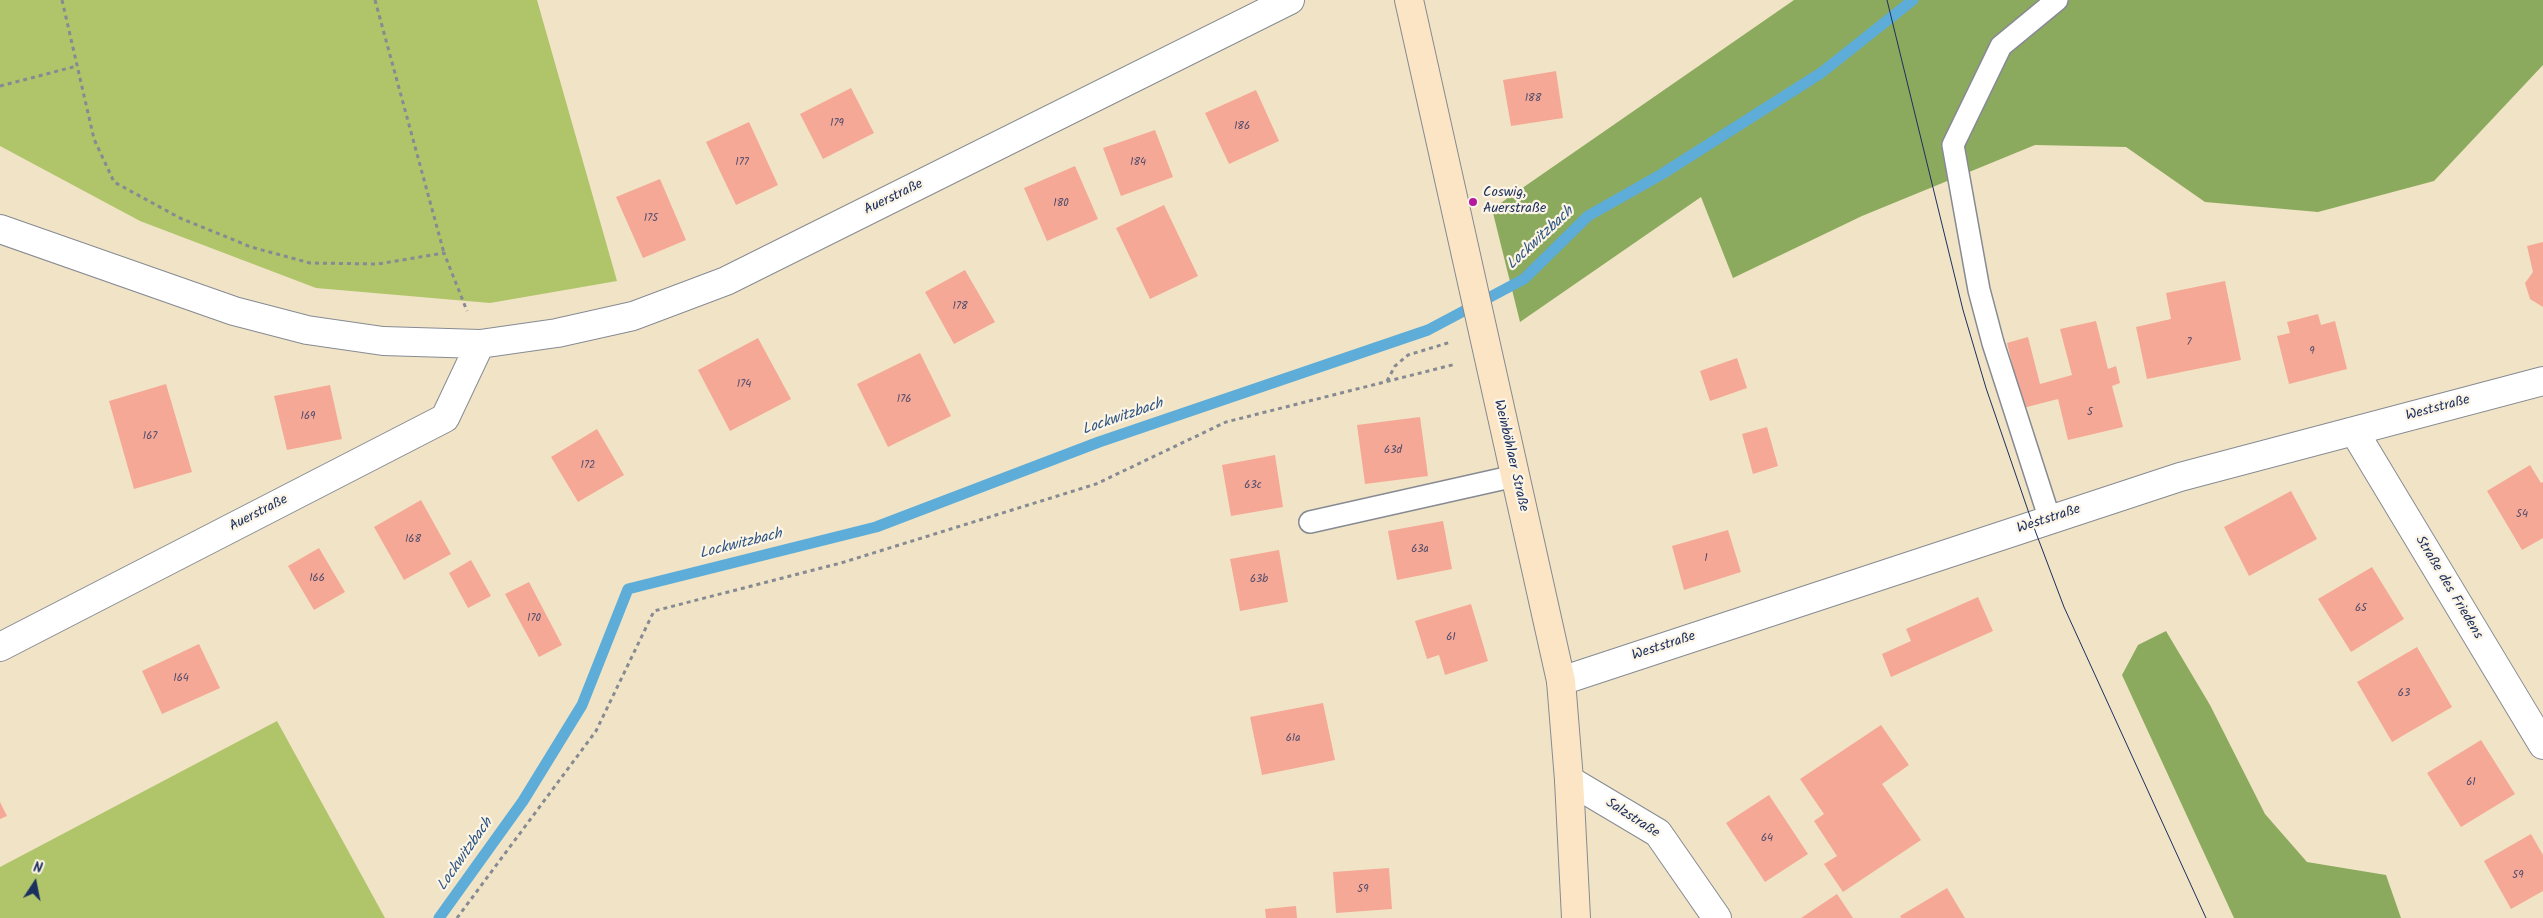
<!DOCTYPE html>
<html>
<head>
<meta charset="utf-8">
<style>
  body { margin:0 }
  #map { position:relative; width:2543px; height:918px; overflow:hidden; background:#f1e4c6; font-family:Kalam,sans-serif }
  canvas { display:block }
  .north { position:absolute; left:10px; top:858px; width:50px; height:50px; -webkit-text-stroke:4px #fcf5e5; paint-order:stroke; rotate:11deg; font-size:14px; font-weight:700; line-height:20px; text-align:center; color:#1b2f5e }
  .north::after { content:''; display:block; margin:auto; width:18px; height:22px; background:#1b2f5e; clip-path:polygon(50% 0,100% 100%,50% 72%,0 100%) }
</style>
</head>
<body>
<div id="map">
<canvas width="2543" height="918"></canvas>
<div class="north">N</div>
</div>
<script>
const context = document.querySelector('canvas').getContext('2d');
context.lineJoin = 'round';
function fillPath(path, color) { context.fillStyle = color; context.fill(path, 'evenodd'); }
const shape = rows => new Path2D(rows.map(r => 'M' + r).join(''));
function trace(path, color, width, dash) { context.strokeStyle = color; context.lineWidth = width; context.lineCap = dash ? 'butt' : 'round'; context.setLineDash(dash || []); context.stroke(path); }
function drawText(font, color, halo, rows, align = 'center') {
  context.font = font + ' Kalam,sans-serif'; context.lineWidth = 4.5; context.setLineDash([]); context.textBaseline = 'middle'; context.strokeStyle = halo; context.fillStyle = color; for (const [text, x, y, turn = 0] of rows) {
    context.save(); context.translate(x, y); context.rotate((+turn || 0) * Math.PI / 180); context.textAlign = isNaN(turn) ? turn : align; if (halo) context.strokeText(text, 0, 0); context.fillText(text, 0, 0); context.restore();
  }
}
fillPath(shape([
  [0,0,537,0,617,281,490,303,316,288,140,221,0,146],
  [277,721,385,918,0,918,0,867]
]), '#b0c56a');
fillPath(shape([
  [1794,0,2543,0,2543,65,2434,181,2318,212,2205,202,2126,147,2035,145,1862,216,1733,278,1701,197,1520,322,1492,209],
  [2166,631,2210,705,2265,814,2307,862,2386,875,2401,918,2234,918,2122,675,2138,645]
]), '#8caa5e');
trace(shape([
  [439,918,523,801,582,705,628,589,876,527,1099,442,1428,330,1524,279,1588,216,1662,174,1821,73,1913,0]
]), '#5dadd8', 11);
fillPath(shape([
  [1556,71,1563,118,1511,126,1503,80],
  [851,88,874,133,823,159,800,114],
  [1256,90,1279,141,1229,164,1205,113],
  [749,122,778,185,736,205,706,142],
  [1155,130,1173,177,1121,196,1103,148],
  [1075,166,1098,219,1047,241,1024,188],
  [660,179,686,240,643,258,616,197],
  [1164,205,1198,276,1150,299,1116,228],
  [2543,242,2543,307,2530,299,2525,283,2533,272,2527,246],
  [965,270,995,322,954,344,925,292],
  [2225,281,2241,360,2147,379,2136,327,2171,319,2166,293],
  [2318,314,2321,325,2335,321,2347,369,2289,384,2277,336,2290,333,2287,322],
  [2096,321,2108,369,2116,366,2120,383,2112,386,2123,427,2068,440,2058,399,2023,408,2007,343,2028,337,2040,384,2072,375,2060,329],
  [758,338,791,399,730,431,698,370],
  [920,353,951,416,888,447,857,384],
  [1737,358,1747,388,1710,401,1700,371],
  [166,384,192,472,134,489,109,401],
  [330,385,342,439,287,450,274,396],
  [1420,417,1428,476,1365,484,1357,425],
  [1767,427,1778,466,1753,474,1742,434],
  [597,429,624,475,578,502,551,457],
  [1275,455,1283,507,1231,516,1222,465],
  [2530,465,2541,483,2543,482,2543,538,2522,550,2487,491],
  [2291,491,2317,539,2249,576,2224,527],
  [421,500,451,554,404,580,374,527],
  [1443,521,1452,569,1397,580,1388,531],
  [1728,530,1741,572,1684,590,1672,546],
  [319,548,345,592,314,610,288,566],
  [1279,550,1288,602,1240,611,1230,559],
  [471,560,491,596,468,608,449,573],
  [2372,567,2404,619,2351,652,2318,599],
  [529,582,562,645,539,657,505,594],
  [1978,597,1993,631,1891,677,1882,654,1911,641,1906,629],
  [1471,604,1488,661,1445,675,1439,655,1427,659,1415,621],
  [199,644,220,688,162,714,142,671],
  [2417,647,2452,707,2392,742,2357,682],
  [1323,703,1335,760,1262,775,1250,717],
  [1881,725,1909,765,1882,784,1921,840,1843,892,1824,864,1837,856,1814,821,1824,814,1800,779],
  [2481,740,2515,794,2461,827,2427,773],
  [1769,795,1808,854,1765,882,1726,823],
  [0,802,7,816,0,819],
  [2531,834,2543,855,2543,891,2511,909,2484,861],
  [1389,868,1392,909,1336,913,1333,872],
  [1947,888,1965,918,1901,918,1900,916],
  [1837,894,1853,918,1801,918],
  [1296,906,1297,918,1266,918,1265,909]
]), '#f5a896');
const lane = shape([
  [2050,520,1993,343,1979,290,1953,145,2001,46,2057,0],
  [1310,522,1515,476]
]);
const street = shape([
  [0,229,234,311,307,330,383,341,480,344,557,333,633,316,726,281,1290,0],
  [2354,431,2543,745],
  [0,647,445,418,480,344],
  [1561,681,2180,477,2543,381],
  [1569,780,1658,833,1717,918]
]);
const secondary = shape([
  [1409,0,1561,681,1569,780,1576,918]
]);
trace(lane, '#868a92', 24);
trace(street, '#868a92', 30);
trace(secondary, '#868a92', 30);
trace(shape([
  [62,0,94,139,114,182,180,218,251,247,310,263,378,264,444,253,467,311],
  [375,0,444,253],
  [0,86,77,66],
  [1387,381,1395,366,1408,355,1451,342],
  [457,918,596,731,654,611,841,563,1096,484,1226,422,1456,364]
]), '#868a92', 3, [4, 4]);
trace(lane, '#fff', 21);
trace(street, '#fff', 28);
trace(secondary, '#fce5c4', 28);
trace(shape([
  [1887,0,1963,310,1986,388,2033,525,2064,607,2206,918]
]), '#1b2f5e', 1);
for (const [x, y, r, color] of [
  [1473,202,5,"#b5179e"]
]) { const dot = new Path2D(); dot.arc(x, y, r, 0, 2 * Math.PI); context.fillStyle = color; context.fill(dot); trace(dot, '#fcf5e5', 2); }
drawText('11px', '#524d6c', null, [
  ["188",1533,99],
  ["179",837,124],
  ["186",1242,127],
  ["177",742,163],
  ["184",1138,163],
  ["180",1061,204],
  ["175",651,219],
  ["178",960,307],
  ["7",2189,343],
  ["9",2312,352],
  ["174",744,385],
  ["176",904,400],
  ["5",2090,413],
  ["169",308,417],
  ["167",150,437],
  ["63d",1393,451],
  ["172",588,466],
  ["63c",1253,486],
  ["54",2522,515],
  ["168",413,540],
  ["63a",1420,550],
  ["1",1706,559],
  ["166",317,579],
  ["63b",1259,580],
  ["65",2361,609],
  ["170",534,619],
  ["61",1451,638],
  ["164",181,679],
  ["63",2404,694],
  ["61a",1293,739],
  ["61",2471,783],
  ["64",1767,839],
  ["59",2518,876],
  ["59",1363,890]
]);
drawText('14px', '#1b2f5e', '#fcf5e5', [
  ["Coswig,",1483,194],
  ["Auerstraße",1483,210]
], 'left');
drawText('14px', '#1b2f5e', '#fcf5e5', [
  ["Auerstraße",894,198,-26],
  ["Weststraße",2438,409,-15],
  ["Weinböhlaer Straße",1510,456,77],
  ["Auerstraße",259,514,-27],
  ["Weststraße",2049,520,-18],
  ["Straße des Friedens",2448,588,59],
  ["Weststraße",1664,647,-18],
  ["Salzstraße",1632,819,33]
]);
drawText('italic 15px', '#2f5583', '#fcf5e5', [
  ["Lockwitzbach",1541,239,-43],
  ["Lockwitzbach",1123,418,-19],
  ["Lockwitzbach",741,545,-14],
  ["Lockwitzbach",466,855,-55]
]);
</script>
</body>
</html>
